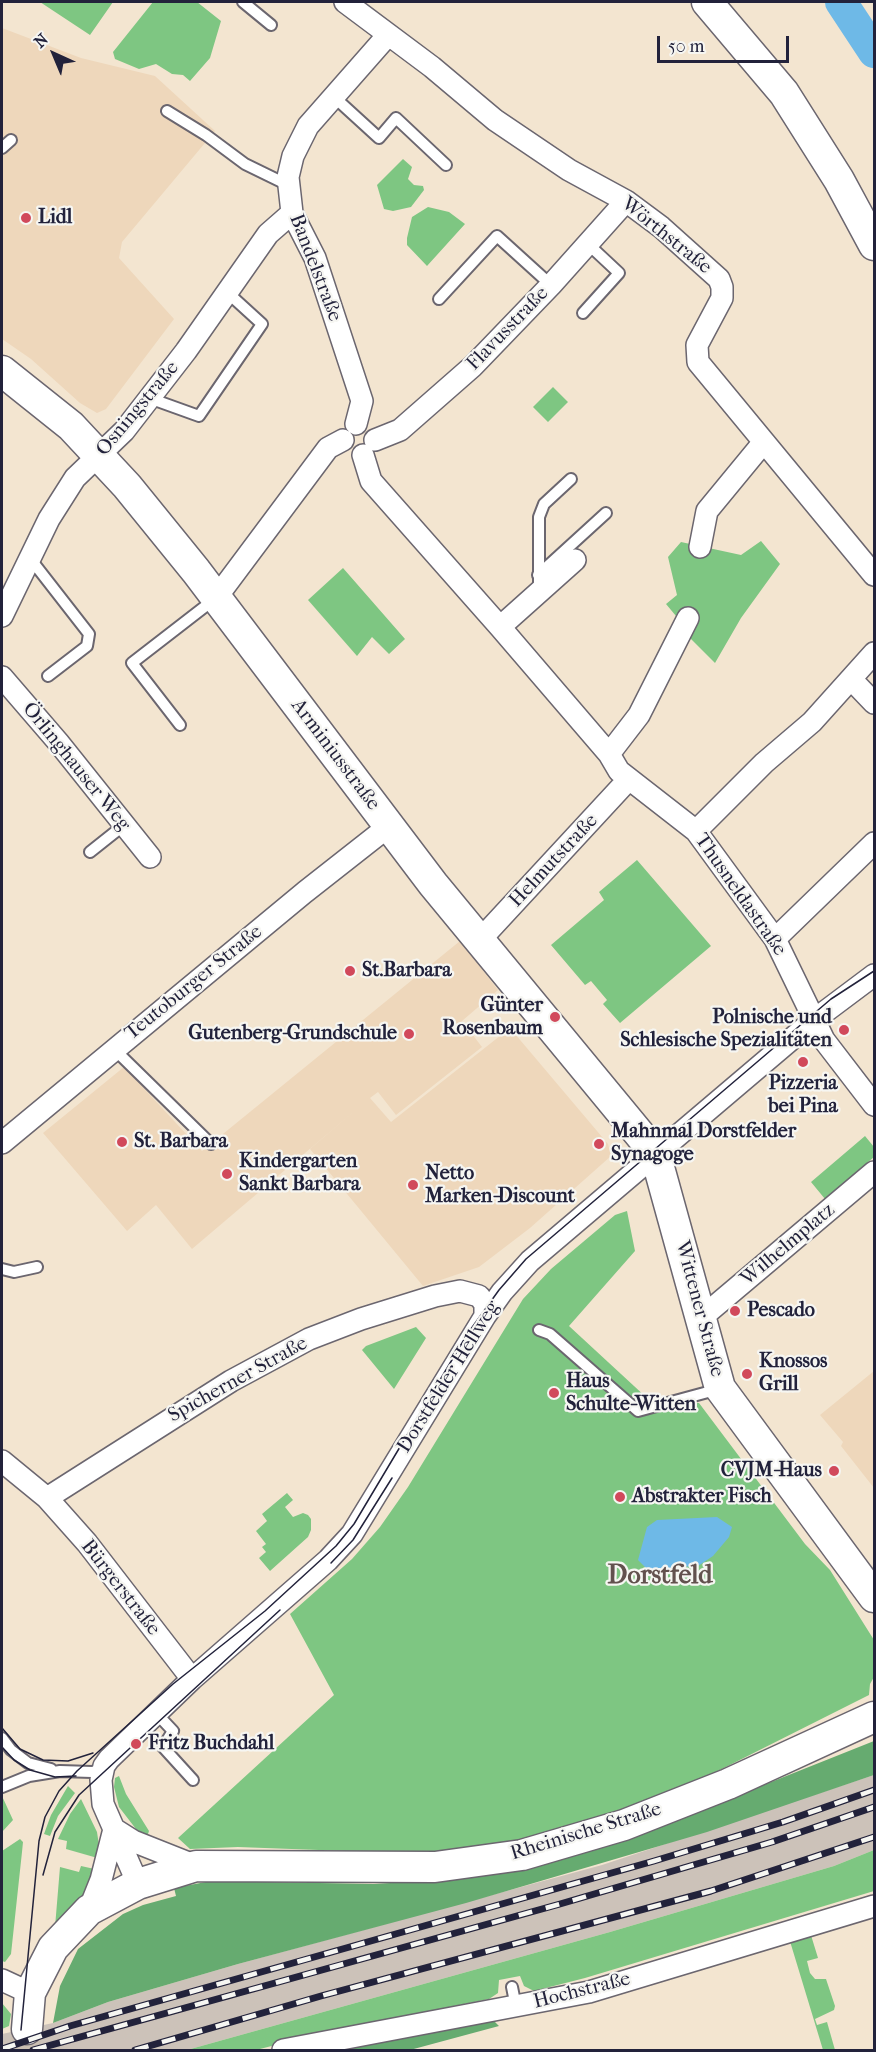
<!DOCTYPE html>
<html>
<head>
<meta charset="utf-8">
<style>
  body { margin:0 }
  #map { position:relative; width:876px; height:2052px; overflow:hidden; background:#f3e5d0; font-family:"IM FELL French Canon",serif }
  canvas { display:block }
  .frame { position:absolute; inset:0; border:3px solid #22223b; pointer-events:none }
  .north { position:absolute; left:24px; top:24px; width:60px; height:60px; -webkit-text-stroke:4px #f6f6f2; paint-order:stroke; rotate:316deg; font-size:16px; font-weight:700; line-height:24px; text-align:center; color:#22223b }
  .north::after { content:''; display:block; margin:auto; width:21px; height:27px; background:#22223b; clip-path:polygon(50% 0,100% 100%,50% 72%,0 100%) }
  .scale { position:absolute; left:657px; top:36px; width:132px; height:27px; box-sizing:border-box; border:3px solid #22223b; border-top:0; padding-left:8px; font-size:18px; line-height:21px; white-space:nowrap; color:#22223b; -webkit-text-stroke:4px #f6f6f2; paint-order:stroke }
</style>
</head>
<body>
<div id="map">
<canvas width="876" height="2052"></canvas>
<div class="frame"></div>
<div class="north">N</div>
<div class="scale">50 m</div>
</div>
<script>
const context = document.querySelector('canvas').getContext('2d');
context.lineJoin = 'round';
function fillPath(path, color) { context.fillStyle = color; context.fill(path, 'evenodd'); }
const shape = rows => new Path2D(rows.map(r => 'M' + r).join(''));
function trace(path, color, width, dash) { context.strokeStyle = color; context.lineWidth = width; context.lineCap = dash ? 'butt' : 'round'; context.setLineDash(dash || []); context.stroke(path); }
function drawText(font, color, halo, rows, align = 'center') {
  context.font = font + ' "IM FELL French Canon",serif'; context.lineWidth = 4.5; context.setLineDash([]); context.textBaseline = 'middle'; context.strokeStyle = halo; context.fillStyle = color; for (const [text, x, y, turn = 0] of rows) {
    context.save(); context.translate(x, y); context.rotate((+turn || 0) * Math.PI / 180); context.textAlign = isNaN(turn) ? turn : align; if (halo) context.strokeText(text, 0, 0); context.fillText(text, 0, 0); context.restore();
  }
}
fillPath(shape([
  [2,28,81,58,155,76,215,131,122,242,119,258,174,319,106,409,97,413,80,403,31,359,2,339],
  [460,941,498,990,462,1021,482,1047,396,1115,378,1092,370,1098,391,1122,510,1028,608,1144,611,1156,530,1228,479,1267,423,1286,310,1149,358,1108,192,1249,156,1205,127,1231,43,1133,124,1067,202,1151],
  [874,1371,874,1488,841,1446,843,1442,820,1415]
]), '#eed7bb');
fillPath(shape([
  [874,1775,874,1850,834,1866,610,1932,187,2050,2,2050,2,2034,53,2023,108,2002,238,1964,602,1865]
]), '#ccc2b9');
fillPath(shape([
  [40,2,113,2,90,35],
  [153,2,197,2,221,21,210,58,190,81,183,75,172,74,156,64,139,69,115,59,113,52],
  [403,159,412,167,408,179,414,185,423,186,424,190,411,207,393,211,384,209,377,185],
  [428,207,449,212,465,224,427,266,407,245,407,238,412,217],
  [553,387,568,402,548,422,533,407],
  [761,541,780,564,741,618,715,663,690,638,688,618,676,616,666,604,677,595,668,557,681,542,741,555],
  [343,568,405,639,389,654,372,637,357,656,308,600],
  [637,860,711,946,620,1023,603,1004,607,1000,591,981,585,985,551,945,604,900,599,892],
  [865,1136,874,1147,874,1157,825,1199,811,1182],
  [627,1211,635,1251,569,1326,647,1398,699,1403,805,1544,830,1570,874,1640,874,1677,870,1684,869,1695,696,1782,634,1807,554,1832,497,1844,426,1854,238,1847,190,1849,178,1838,334,1695,290,1614,352,1559,380,1527,408,1487,523,1299,551,1269,615,1215],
  [416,1327,426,1338,394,1389,362,1350,366,1346],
  [287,1493,293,1500,285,1507,293,1517,303,1513,308,1515,311,1519,311,1530,308,1537,270,1571,259,1558,266,1552,262,1547,266,1544,256,1531,267,1521,262,1514],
  [119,1776,126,1794,149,1831,147,1837,136,1829,119,1807,114,1787,115,1778],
  [68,1786,75,1793,58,1816,50,1836,44,1834,51,1815],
  [2,1796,13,1820,2,1832],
  [81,1799,97,1832,101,1859,66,1849,67,1841,58,1839,70,1814],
  [20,1839,23,1842,22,1852,11,1954,5,1962,2,1961,2,1851],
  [874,1850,874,1891,585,1978,534,1991,524,1986,520,1976,499,1980,498,1993,489,1999,334,2030,256,2050,187,2050,610,1932,834,1866],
  [81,1866,99,1870,86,1896,55,1927,60,1867,79,1872],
  [810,1932,818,1958,807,1961,810,1973,815,1979,826,1979,835,2006,834,2010,815,2019,817,2025,827,2022,835,2050,823,2050,789,1938],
  [2,2003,11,2014,9,2026,2,2029]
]), '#7ec682');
fillPath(shape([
  [874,1741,874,1775,707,1832,466,1903,238,1964,108,2002,53,2023,60,1986,78,1949,123,1914,143,1905,176,1896,174,1888,211,1881,374,1884,422,1881,726,1800],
  [489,2016,499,2026,410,2050,325,2050]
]), '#66ab70');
fillPath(shape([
  [717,1517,732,1527,729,1537,713,1556,698,1566,677,1567,665,1574,656,1574,646,1568,638,1560,647,1527,657,1520]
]), '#6eb9e7');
trace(shape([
  [841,2,874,52]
]), '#6eb9e7', 32);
trace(shape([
  [24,2050,27,2029]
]), '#c9beb2', 30, [30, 15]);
const lane = shape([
  [243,2,271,25],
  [333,96,379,138,396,118,446,165],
  [167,111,206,135,245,164,288,185],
  [2,148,11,140],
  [439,299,497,236,551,285],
  [583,313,619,273,588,244],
  [149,398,199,416,262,324,228,293],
  [29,557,89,634,87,646,48,676],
  [538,575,606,513],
  [539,592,539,517,544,504,571,479],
  [180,725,132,663,216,598],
  [90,852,124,825],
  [114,1049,211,1144],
  [2,1269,14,1272,37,1267],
  [539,1330,550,1334,638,1411,719,1389],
  [157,1714,173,1731,163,1747,193,1780],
  [2,1738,11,1750,28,1763,51,1769],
  [2,1787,29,1776,60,1771,92,1772,103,1769],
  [512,1987,516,2007]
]);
const street = shape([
  [345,2,432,67,495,120,569,170,626,201,661,227,719,279,722,287,722,298,697,345,698,362,874,575],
  [356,424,362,401,315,258,292,213,288,177,293,156,308,126,388,35],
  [375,440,400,430,473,366,551,285,626,201],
  [363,455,371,481,500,627,609,754,619,771,696,831,775,939,824,1040,874,1105],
  [700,547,707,511,763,443],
  [216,598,328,448,343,440],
  [2,616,49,519,75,478,124,431,186,351,268,234,292,213],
  [500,627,575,560],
  [2,677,58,742,150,857],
  [851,679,874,703],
  [609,754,639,715,688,618],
  [696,831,764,763,812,722,874,653],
  [775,939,874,843],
  [479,941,628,780],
  [2,1143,305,892,389,826],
  [701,1318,874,1172],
  [2,1461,47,1498,87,1543,192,1679],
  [47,1498,231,1381,309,1339,361,1319,435,1296,460,1291,479,1296,485,1304,485,1316],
  [114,1829,133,1841,196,1866],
  [138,1884,103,1804,101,1780,104,1766,109,1759,192,1679,328,1560,352,1534,485,1316,502,1292,530,1261,814,1020,874,975],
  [89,1910,101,1880,114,1829],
  [2,1980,30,1993],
  [283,2050,589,1992,874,1906]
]);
const secondary = shape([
  [707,2,784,93,839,180,874,245],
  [2,371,71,426,127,486,196,571,433,884,655,1153,720,1388,874,1597],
  [27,2029,30,1993,53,1948,89,1910,138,1884,196,1866,435,1867,522,1855,624,1825,728,1784,874,1717]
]);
trace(lane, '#6b666f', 14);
trace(street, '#6b666f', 24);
trace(secondary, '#6b666f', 33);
trace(lane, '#fff', 10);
trace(street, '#fff', 21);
trace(secondary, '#fff', 30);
trace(shape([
  [331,1563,353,1540,392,1478],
  [2,1728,20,1749,43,1760,68,1761,93,1753],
  [2,1747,14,1760,30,1770,55,1777,76,1776],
  [43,1875,55,1832,79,1795,280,1610],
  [21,2030,39,1841,45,1817,59,1791,77,1771,173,1684,265,1611,336,1546,354,1524,468,1333,499,1290,526,1259,831,999,874,971]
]), '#22223b', 1.5);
const rail = shape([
  [2,2049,70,2026,654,1861,783,1822,874,1790],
  [33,2050,560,1904,772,1842,874,1807],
  [135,2050,321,1996,711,1891,874,1837]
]);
trace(rail, '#22223b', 7);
trace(rail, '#f6f6f2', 4.5, [14]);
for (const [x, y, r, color] of [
  [26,218,6,"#d1495b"],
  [350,971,6,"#d1495b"],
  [555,1017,6,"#d1495b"],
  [844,1030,6,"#d1495b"],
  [409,1034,6,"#d1495b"],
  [803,1062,6,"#d1495b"],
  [122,1142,6,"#d1495b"],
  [599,1144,6,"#d1495b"],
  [227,1174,6,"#d1495b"],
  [413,1185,6,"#d1495b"],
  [735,1311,6,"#d1495b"],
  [747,1374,6,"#d1495b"],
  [554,1393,6,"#d1495b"],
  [834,1471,6,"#d1495b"],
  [620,1497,6,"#d1495b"],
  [136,1744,6,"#d1495b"]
]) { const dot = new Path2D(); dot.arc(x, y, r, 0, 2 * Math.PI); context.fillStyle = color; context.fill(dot); trace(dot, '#f6f6f2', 2); }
drawText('bold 20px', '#22223b', '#f6f6f2', [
  ["Lidl",38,218],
  ["St.Barbara",362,971],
  ["Günter",543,1006,"right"],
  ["Rosenbaum",543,1029,"right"],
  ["Polnische und",832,1018,"right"],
  ["Schlesische Spezialitäten",832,1041,"right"],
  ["Gutenberg-Grundschule",397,1034,"right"],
  ["Pizzeria",803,1084,"center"],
  ["bei Pina",803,1107,"center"],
  ["Mahnmal Dorstfelder",611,1132],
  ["Synagoge",611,1155],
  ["St. Barbara",134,1142],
  ["Kindergarten",239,1162],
  ["Sankt Barbara",239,1185],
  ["Netto",425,1174],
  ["Marken-Discount",425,1197],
  ["Pescado",747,1311],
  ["Knossos",759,1362],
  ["Grill",759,1385],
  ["Haus",566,1382],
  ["Schulte-Witten",566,1405],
  ["CVJM-Haus",822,1471,"right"],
  ["Abstrakter Fisch",632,1497],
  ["Fritz Buchdahl",148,1744]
], 'left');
drawText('20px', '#22223b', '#f6f6f2', [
  ["Wörthstraße",666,236,39],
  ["Bandelstraße",315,268,69],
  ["Flavusstraße",508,329,-46],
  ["Osningstraße",138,409,-50],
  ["Arminiusstraße",335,755,53],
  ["Örlinghauser Weg",76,767,51],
  ["Helmutstraße",554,861,-47],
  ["Thusneldastraße",740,895,55],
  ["Teutoburger Straße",194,983,-39],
  ["Wilhelmplatz",788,1245,-40],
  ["Wittener Straße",699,1309,75],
  ["Dorstfelder Hellweg",449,1377,-58],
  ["Spicherner Straße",238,1380,-29],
  ["Bürgerstraße",120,1588,52],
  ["Rheinische Straße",586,1832,-17],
  ["Hochstraße",582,1991,-14]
]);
drawText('bold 26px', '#62514e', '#f6f6f2', [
  ["Dorstfeld",660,1577]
]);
</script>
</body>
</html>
